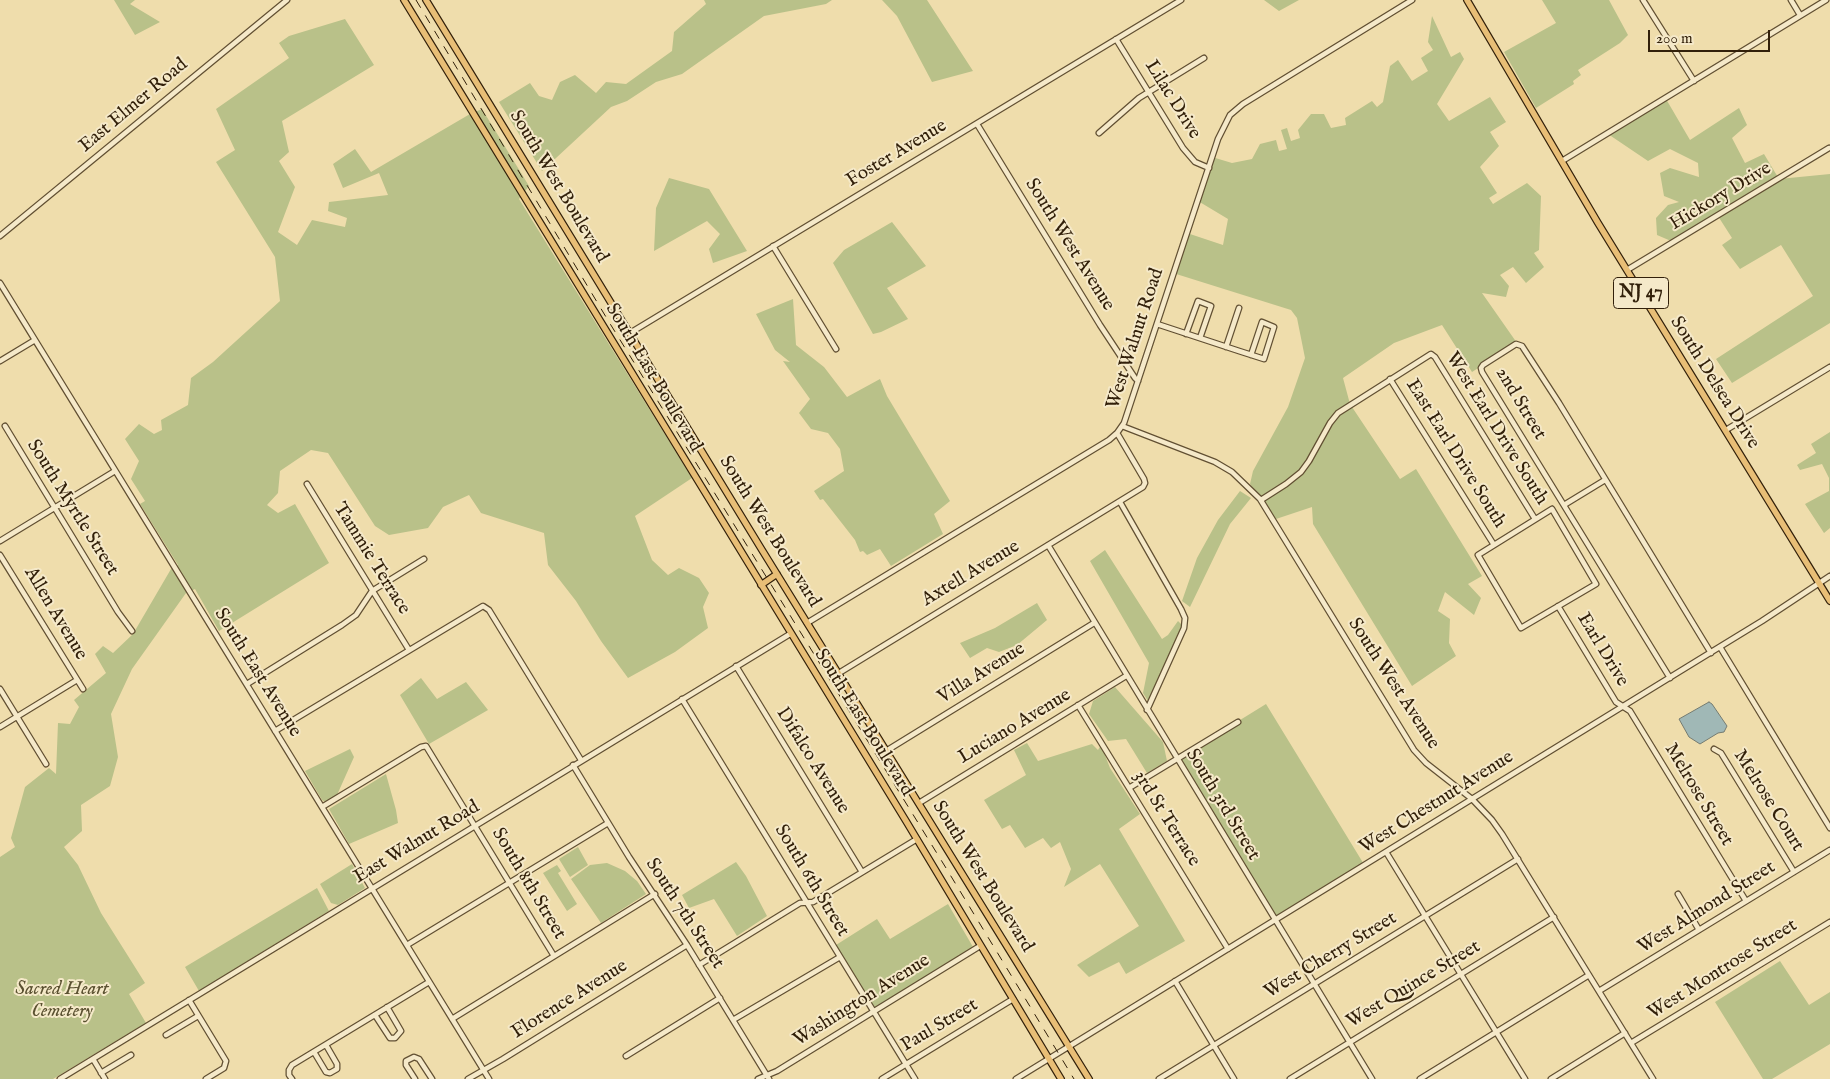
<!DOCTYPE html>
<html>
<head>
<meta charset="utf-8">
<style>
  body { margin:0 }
  #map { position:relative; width:1830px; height:1079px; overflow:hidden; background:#efddac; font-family:"IM FELL English",serif }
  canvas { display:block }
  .scale { position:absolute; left:1648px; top:30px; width:122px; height:22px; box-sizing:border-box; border:2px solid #32200a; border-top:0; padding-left:6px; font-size:15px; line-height:18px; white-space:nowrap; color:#32200a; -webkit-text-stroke:4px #f5e9c9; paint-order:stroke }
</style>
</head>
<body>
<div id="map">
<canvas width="1830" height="1079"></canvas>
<div class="scale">200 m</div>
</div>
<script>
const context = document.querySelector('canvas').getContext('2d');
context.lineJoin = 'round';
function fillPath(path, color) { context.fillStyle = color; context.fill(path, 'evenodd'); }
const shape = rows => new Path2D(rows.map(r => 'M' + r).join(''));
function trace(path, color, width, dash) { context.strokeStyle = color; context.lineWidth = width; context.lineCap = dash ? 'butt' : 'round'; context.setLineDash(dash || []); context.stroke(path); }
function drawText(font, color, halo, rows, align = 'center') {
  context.font = font + ' "IM FELL English",serif'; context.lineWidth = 4; context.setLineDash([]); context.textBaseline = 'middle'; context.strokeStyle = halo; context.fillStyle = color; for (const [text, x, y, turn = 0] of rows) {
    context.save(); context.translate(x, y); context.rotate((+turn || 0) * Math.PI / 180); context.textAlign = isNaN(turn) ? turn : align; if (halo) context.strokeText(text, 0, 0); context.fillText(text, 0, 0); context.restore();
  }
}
fillPath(shape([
  [114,0,135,0,130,4,160,22,135,35],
  [704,0,832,0,826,4,764,16,682,74,656,82,627,101,611,107,542,171,499,102,530,83,539,96,552,100,560,82,575,75,596,93,606,82,626,84,672,51,674,32,706,4],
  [882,0,927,0,973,71,932,82,897,16],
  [1264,0,1299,0,1279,11],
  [1542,0,1609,0,1628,35,1620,43,1578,70,1581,75,1573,81,1574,84,1536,108,1504,52,1556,23],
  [1432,16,1451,57,1460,52,1464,59,1437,104,1449,121,1490,97,1506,122,1490,132,1499,146,1480,167,1497,193,1489,198,1493,204,1527,183,1541,196,1539,250,1534,253,1544,267,1526,283,1513,267,1500,275,1509,286,1506,297,1482,293,1517,343,1472,372,1442,325,1394,343,1343,378,1350,404,1400,479,1416,469,1482,576,1468,584,1481,598,1474,615,1445,592,1438,611,1450,619,1449,643,1456,656,1412,686,1313,524,1312,507,1273,520,1250,484,1253,471,1288,407,1305,358,1297,318,1291,310,1173,273,1187,233,1223,245,1228,219,1198,201,1212,157,1232,163,1252,159,1260,144,1276,140,1279,151,1287,149,1281,130,1287,128,1291,141,1300,138,1298,130,1311,114,1324,114,1331,128,1346,125,1345,118,1372,101,1377,107,1383,102,1390,66,1398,60,1412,81,1428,71,1421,58,1433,50,1428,42],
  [345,19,374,65,282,121,289,152,279,161,295,187,278,232,297,245,312,220,345,227,347,218,328,211,329,202,388,195,379,173,343,188,333,164,355,149,371,172,470,114,482,109,529,186,519,199,692,478,635,516,652,560,668,575,679,568,699,578,709,593,703,607,708,628,675,652,628,678,601,641,576,601,548,565,544,533,481,513,469,495,443,507,428,528,389,535,375,526,328,453,311,450,280,471,278,493,267,505,278,513,295,504,329,563,219,631,195,589,186,593,132,669,111,714,118,757,110,786,81,805,82,831,64,847,78,865,101,913,145,983,129,994,146,1023,53,1079,0,1079,0,857,15,847,11,838,25,787,49,768,56,774,58,723,70,724,79,707,74,700,106,673,95,654,103,646,113,653,133,634,171,569,178,565,140,504,145,501,131,479,139,461,125,439,139,424,154,434,162,430,161,420,188,405,191,378,213,362,280,301,275,257,216,162,235,150,216,109,289,58,279,43,289,36],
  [1666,99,1690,140,1739,108,1747,125,1732,138,1745,163,1764,154,1779,179,1830,174,1830,323,1732,383,1716,359,1813,296,1781,245,1740,269,1722,245,1732,238,1716,213,1671,241,1657,235,1656,218,1668,205,1679,202,1664,196,1660,173,1670,168,1699,177,1698,163,1670,149,1648,161,1608,134],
  [669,178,709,189,747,251,713,263,709,249,720,234,707,221,654,251,656,208],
  [892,222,926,266,887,288,908,319,881,332,873,334,833,263,844,250],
  [793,299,796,345,824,367,847,397,880,379,887,396,950,501,934,514,943,534,891,566,880,549,867,555,863,551,860,552,855,540,823,499,820,500,814,491,844,471,840,449,828,433,811,429,799,413,810,399,783,361,790,362,775,350,756,314],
  [1830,432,1830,528,1824,533,1805,504,1829,491,1829,478,1822,464,1800,470,1797,465,1816,453,1811,444],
  [1240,491,1251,498,1230,524,1190,607,1182,601,1197,558,1218,520],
  [1105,550,1162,639,1168,635,1178,621,1182,625,1148,701,1143,693,1149,663,1090,561],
  [1037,603,1047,620,1017,645,999,652,987,648,970,658,960,643,995,628],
  [421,678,437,699,466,682,488,710,429,744,400,695],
  [1115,687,1163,742,1167,761,1147,773,1126,739,1108,741,1089,714,1093,701],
  [1266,704,1365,866,1276,921,1177,759],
  [1027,743,1038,761,1092,744,1098,750,1101,745,1110,768,1140,814,1119,829,1185,941,1126,974,1119,962,1089,977,1077,965,1139,926,1100,864,1064,887,1071,869,1060,842,1051,848,1043,838,1025,848,1010,825,1002,829,984,800,1026,775,1014,750],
  [350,749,354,757,337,795,325,802,322,800,305,771],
  [386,774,396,810,398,823,349,844,329,809],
  [578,847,588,865,570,877,559,859],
  [736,862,746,876,767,916,737,936,714,899,689,908,682,895],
  [607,863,625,871,637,881,646,894,601,923,571,879,590,865],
  [352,864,365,888,338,905,331,903,320,884],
  [557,865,561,871,558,873,577,904,567,911,543,873],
  [317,888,329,911,199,991,185,967],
  [948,904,973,947,875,1008,836,945,877,919,890,939],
  [1780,961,1809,1005,1830,992,1830,1044,1772,1079,1763,1079,1715,1002]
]), '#b9c189');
const water = shape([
  [1709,702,1712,704,1727,726,1724,732,1718,733,1700,744,1689,737,1679,719,1709,702]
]);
fillPath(water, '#a0b8b6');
trace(water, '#747b71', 1);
const minor = shape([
  [1643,0,1694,81],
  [1791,0,1800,15],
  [1116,39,1183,148,1195,162,1209,168],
  [977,124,1100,325,1135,378,1138,381],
  [1099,133,1139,98,1204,58],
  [1562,161,1826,0],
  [0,236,287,0],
  [773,246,836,349],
  [1627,270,1829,148],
  [0,283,489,1079],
  [1157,324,1239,351,1264,359,1274,327,1262,322,1251,355],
  [630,333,1181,0],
  [1186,334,1198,301,1211,306,1200,338],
  [1226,347,1239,308],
  [0,361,35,340],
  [1390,379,1494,545],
  [5,426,118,612,132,631],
  [1122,426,1215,462,1232,472,1260,499,1414,750,1426,763,1472,799,1492,820,1502,834,1653,1079],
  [1726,430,1830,367],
  [307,484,409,650],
  [1261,500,1286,484,1301,472,1309,461,1330,423,1338,413,1431,354,1435,357,1535,519],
  [1120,502,1181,609,1185,618,1184,628,1147,710],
  [1564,505,1605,480],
  [1552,509,1596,584,1521,628,1478,555,1552,509],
  [0,541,115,471],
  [1048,545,1372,1079],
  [0,555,83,689],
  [1558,606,1616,702,1630,711,1746,901],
  [807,623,1109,440,1117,433,1124,423,1218,139,1230,115,1243,104,1412,0],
  [1720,647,1830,828],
  [736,666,862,872],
  [839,673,1143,487,1145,483,1144,479,1117,433],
  [1670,678,1482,372,1481,368,1483,365,1516,344,1522,346,1559,403,1711,653],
  [247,684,342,625,356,615,372,591,424,559],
  [0,689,46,764],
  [682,699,915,1079],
  [1078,705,1228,949],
  [0,727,77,680],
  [275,731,483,606,489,610,581,760],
  [1714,749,1721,753,1794,872],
  [886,751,1094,623],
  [573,765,629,857,687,945,769,1079],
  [1129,788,1238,722],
  [919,803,1126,676],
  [322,807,421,747,426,746,554,956],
  [1386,852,1525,1079],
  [1678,894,1699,930],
  [407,945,608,823],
  [699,965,800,903,813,902,917,839],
  [1175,981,1234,1079],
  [1599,991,1830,850],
  [189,1000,226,1061,224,1068,206,1079],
  [375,1015,390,1038,395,1038,401,1031,387,1007],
  [452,1019,655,894],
  [733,1020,840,957],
  [166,1035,198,1016],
  [1631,1043,1830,922],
  [314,1052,326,1072,330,1073,337,1069,337,1064,326,1045],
  [626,1056,720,998],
  [93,1059,105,1079],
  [101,1073,131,1055],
  [60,1079,790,634],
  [292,1079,289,1075,289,1070,292,1065,429,982],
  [415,1079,406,1065,406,1061,414,1057,419,1059,432,1079],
  [468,1079,503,1059,687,945],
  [758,1079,777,1071,980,946],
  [882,1079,1013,999],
  [1016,1079,1695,662,1762,621,1830,576],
  [1159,1079,1518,859],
  [1290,1079,1554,917],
  [1420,1079,1589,975],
  [1551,1079,1625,1033]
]);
const major = shape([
  [404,0,906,821,1061,1079],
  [426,0,762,550,1089,1079],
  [1467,0,1598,223,1830,601],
  [761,585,777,574]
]);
trace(minor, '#614f32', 7);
trace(major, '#32200a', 8);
trace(minor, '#f5e9c9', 4.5);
trace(major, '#e8be76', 5.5);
trace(shape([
  [416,0,609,322,946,868,1074,1079]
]), '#32200a', 1, [9, 9]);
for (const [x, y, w] of [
  [1641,293,55]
]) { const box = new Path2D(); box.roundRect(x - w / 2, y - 15.5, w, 31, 4); context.fillStyle = '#f5e9c9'; context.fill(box); trace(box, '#32200a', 1); }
drawText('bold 18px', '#32200a', null, [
  ["NJ 47",1641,293]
]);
drawText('19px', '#32200a', '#f5e9c9', [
  ["Lilac Drive",1172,100,58],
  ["East Elmer Road",134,106,-40],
  ["Foster Avenue",897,154,-31],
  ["South West Boulevard",558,187,59],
  ["Hickory Drive",1721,197,-31],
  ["South West Avenue",1069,245,58],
  ["West Walnut Road",1136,339,-72],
  ["South East Boulevard",653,378,59],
  ["South Delsea Drive",1714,383,58],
  ["2nd Street",1520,404,59],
  ["West Earl Drive South",1496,429,58],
  ["East Earl Drive South",1455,454,58],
  ["South Myrtle Street",72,508,58],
  ["South West Boulevard",769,532,58],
  ["Tammie Terrace",371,559,58],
  ["Axtell Avenue",971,574,-31],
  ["Allen Avenue",55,614,59],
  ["Earl Drive",1602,650,59],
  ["South East Avenue",257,673,58],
  ["Villa Avenue",982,674,-32],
  ["South West Avenue",1393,684,57],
  ["South East Boulevard",863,723,58],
  ["Luciano Avenue",1015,727,-31],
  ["Difalco Avenue",812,761,58],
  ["Melrose Street",1698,795,59],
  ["Melrose Court",1768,801,58],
  ["West Chestnut Avenue",1437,803,-32],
  ["South 3rd Street",1222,805,59],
  ["3rd St Terrace",1166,819,58],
  ["East Walnut Road",417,843,-31],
  ["South West Boulevard",982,877,58],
  ["South 6th Street",811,881,59],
  ["South 8th Street",528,884,59],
  ["West Almond Street",1707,908,-32],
  ["South 7th Street",684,914,57],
  ["West Cherry Street",1331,956,-31],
  ["West Montrose Street",1723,970,-32],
  ["West Quince Street",1414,985,-31],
  ["Florence Avenue",570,1000,-32],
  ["Washington Avenue",862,1001,-32],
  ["Paul Street",940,1026,-31]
]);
drawText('italic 19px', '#5a5030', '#f5e9c9', [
  ["Sacred Heart",62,990],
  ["Cemetery",62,1012]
]);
</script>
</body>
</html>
